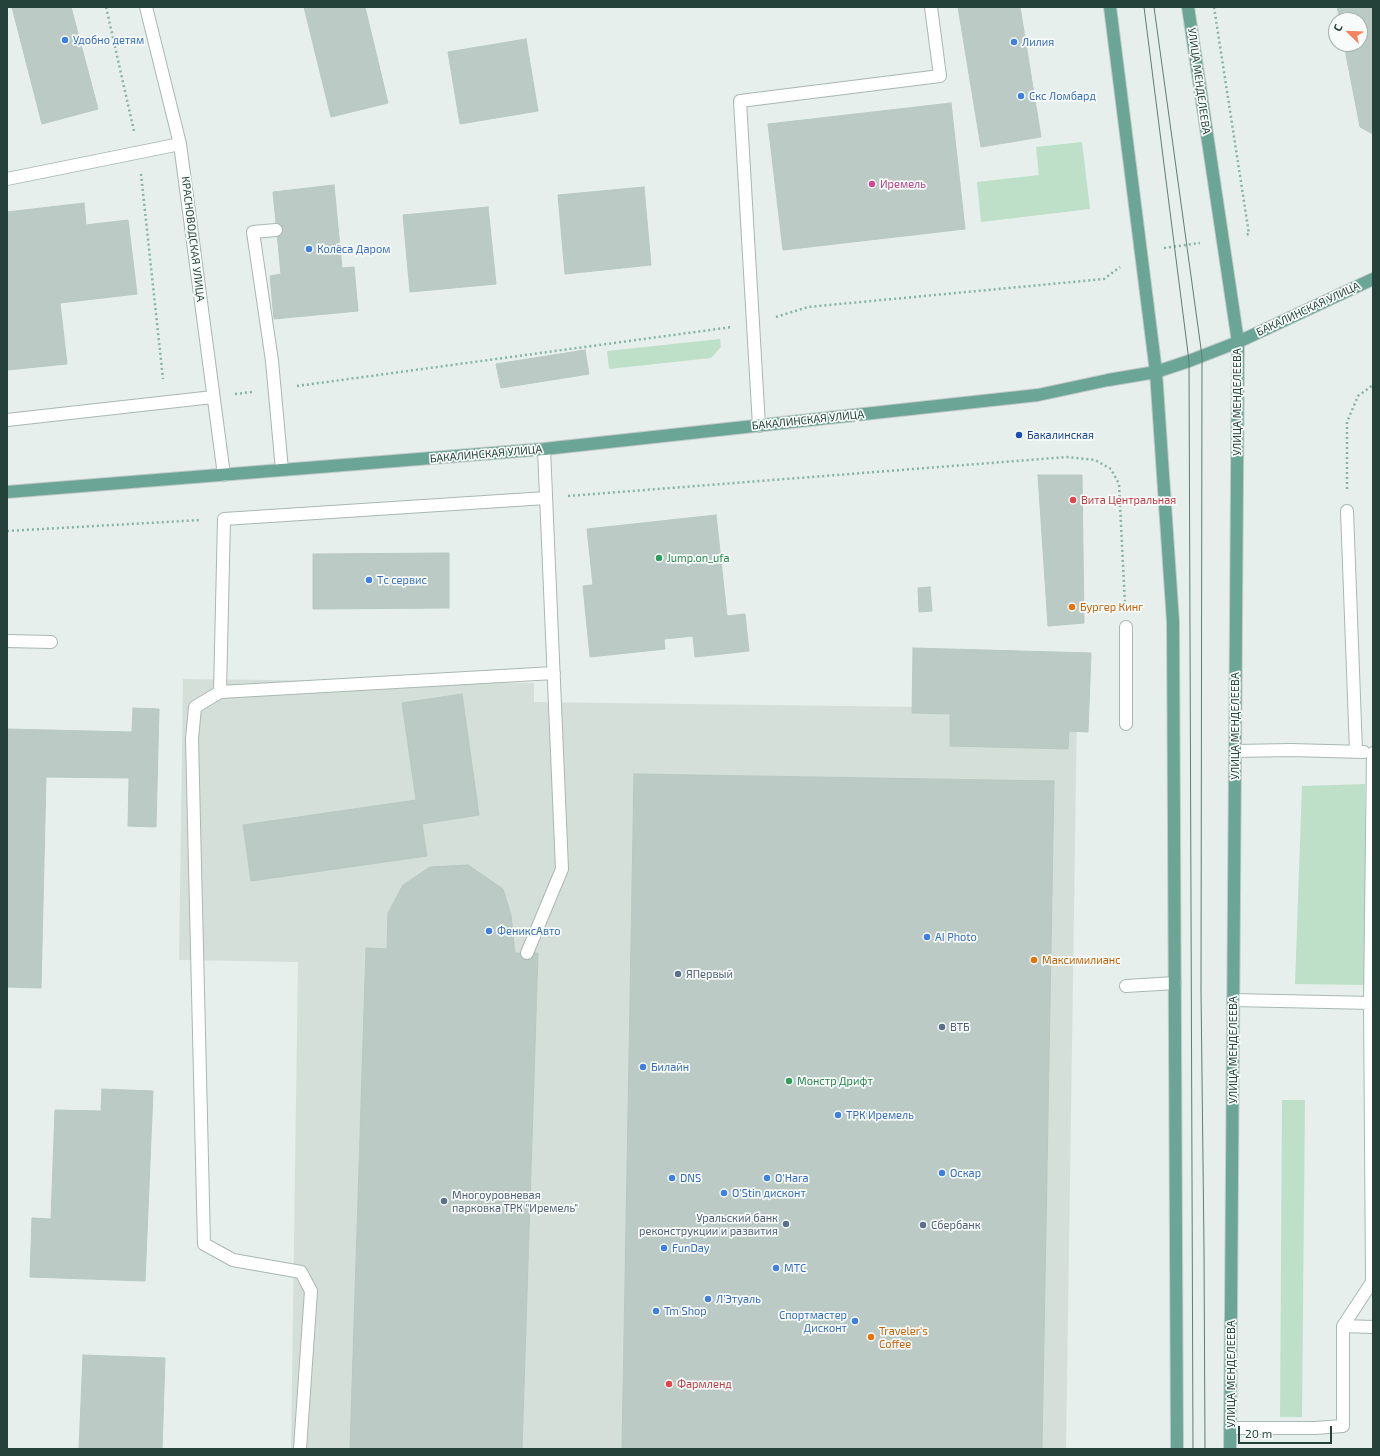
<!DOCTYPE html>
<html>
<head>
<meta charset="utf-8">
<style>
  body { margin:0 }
  #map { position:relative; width:1380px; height:1456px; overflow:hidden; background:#e6efeb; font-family:"Exo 2",sans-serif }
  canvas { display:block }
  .frame { position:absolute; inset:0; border:8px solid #24423a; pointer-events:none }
  .north { position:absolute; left:1328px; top:12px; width:40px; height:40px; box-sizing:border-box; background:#f7fbf9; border:1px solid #a3b1ad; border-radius:50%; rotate:293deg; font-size:11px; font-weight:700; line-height:16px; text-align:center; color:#24423a }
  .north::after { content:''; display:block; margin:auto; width:14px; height:18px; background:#f4845f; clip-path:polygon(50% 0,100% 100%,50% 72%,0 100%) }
  .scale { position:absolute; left:1238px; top:1426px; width:94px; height:18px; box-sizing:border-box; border:2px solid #24423a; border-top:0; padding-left:5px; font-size:12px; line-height:14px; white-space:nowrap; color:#24423a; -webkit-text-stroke:3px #f7fbf9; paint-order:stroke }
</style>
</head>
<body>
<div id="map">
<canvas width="1380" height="1456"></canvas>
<div class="frame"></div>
<div class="north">С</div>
<div class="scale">20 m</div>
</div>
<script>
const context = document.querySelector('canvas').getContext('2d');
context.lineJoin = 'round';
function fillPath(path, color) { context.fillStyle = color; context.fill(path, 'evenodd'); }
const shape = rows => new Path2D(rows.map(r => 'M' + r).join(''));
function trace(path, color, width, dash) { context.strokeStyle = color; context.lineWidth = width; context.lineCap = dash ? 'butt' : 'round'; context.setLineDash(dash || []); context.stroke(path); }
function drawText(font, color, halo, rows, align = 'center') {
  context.font = font + ' "Exo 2",sans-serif'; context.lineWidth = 3.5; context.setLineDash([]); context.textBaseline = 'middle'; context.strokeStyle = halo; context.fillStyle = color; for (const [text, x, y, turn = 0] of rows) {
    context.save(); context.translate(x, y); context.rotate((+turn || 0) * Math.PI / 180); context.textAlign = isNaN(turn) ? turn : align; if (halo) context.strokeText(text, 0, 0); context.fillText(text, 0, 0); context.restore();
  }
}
fillPath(shape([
  [183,679,534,683,534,702,1077,709,1066,1449,291,1449,298,962,179,960]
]), '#d4dfda');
fillPath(shape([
  [1082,142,1090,209,981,222,977,182,1039,175,1036,147],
  [720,339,721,347,711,358,609,369,607,351],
  [1365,784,1365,985,1295,984,1302,786],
  [1282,1100,1305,1100,1302,1417,1280,1417]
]), '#bfe0c8');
const building = shape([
  [12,7,71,7,98,109,42,124,12,7],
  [304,7,365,7,388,103,331,117,304,7],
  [958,7,1020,7,1041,137,981,147,958,7],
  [1337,7,1373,7,1373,134,1360,127,1344,44,1360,44,1360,20,1340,20,1337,7],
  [526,39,538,111,460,124,448,52,526,39],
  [951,103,965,229,783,250,768,124,951,103],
  [334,185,342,268,354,267,358,311,274,319,270,276,281,274,273,192,334,185],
  [644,187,651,265,565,274,558,195,644,187],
  [84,203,86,225,128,220,137,294,60,303,67,364,7,370,7,212,84,203],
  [488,207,496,284,410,292,403,215,488,207],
  [585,350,589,374,501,388,496,364,585,350],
  [1038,475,1082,475,1084,623,1048,626,1038,475],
  [716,515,727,616,745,614,749,651,695,657,693,636,664,639,665,649,590,657,583,586,593,585,587,529,716,515],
  [449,553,449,608,313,609,313,554,449,553],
  [930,587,932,611,919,612,918,588,930,587],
  [913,648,1091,653,1088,732,1069,731,1068,749,950,746,950,714,912,713,913,648],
  [462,694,479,815,422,824,427,856,251,881,243,825,416,800,402,703,462,694],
  [133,708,159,709,156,827,128,826,129,778,46,777,41,988,7,987,7,729,132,732,133,708],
  [634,774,1054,781,1042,1449,622,1449,634,774],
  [468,865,503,889,511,915,515,953,538,953,522,1449,350,1449,366,948,387,949,388,913,403,885,430,867,468,865],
  [102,1089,153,1091,145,1281,30,1277,32,1218,51,1219,55,1110,101,1111,102,1089],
  [83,1355,165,1358,162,1449,79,1449,83,1355]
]);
fillPath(building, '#bbcac4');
trace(building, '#b8c9c2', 1);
const minor = shape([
  [146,7,180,144,224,475],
  [7,179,180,144],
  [276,230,253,232,272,361,282,470],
  [7,420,213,397],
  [759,426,740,101,940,76,931,7],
  [1347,511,1356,751],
  [7,641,51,642],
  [220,692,224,519,546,498],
  [1126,724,1126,627],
  [1235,751,1291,750,1364,752],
  [527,953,562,869,544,449],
  [1126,986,1175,983],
  [1233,1000,1373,1003],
  [1343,1326,1373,1327],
  [1230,1428,1315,1428,1343,1426,1343,1326,1372,1282,1370,1003,1373,753],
  [300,1449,311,1291,301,1272,233,1260,204,1244,192,739,195,707,220,692,554,673]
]);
const major = shape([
  [1110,7,1156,372,1173,622,1177,1449],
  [1188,7,1238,342,1230,1449],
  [7,492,544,449,1038,395,1108,380,1156,372,1189,361,1238,342,1373,279]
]);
trace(minor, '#a8b8b2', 14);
trace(major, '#c2cac8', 14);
trace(shape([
  [106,7,134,131],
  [1214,7,1249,234,1245,235],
  [141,174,163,379],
  [1164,248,1200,243],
  [776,317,808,307,1104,279,1120,267],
  [297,386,732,327],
  [235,394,252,392],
  [1347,489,1347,422,1358,396,1373,385],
  [568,496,1067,457,1095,460,1111,469,1119,484,1125,605],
  [7,531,201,520]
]), '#86b3a5', 2.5, [2, 3]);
trace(minor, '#fff', 12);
trace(major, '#6aa596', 12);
trace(shape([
  [1144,7,1189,361,1193,1449],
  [1154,7,1202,356,1201,990,1204,1248,1205,1449]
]), '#5f7d75', 1);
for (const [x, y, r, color] of [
  [65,40,4,"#3f7fe0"],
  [1014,42,4,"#3f7fe0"],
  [1021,96,4,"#3f7fe0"],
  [872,184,4,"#d1479c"],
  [309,249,4,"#3f7fe0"],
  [1019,435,4,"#1a4fb4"],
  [1073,500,4,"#e0444e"],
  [659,558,4,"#2e9e5b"],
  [369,580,4,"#3f7fe0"],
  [1072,607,4,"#e8710a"],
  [489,931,4,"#3f7fe0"],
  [927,937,4,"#3f7fe0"],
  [1034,960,4,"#e8710a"],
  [678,974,4,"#5c6f8a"],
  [942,1027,4,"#5c6f8a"],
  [643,1067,4,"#3f7fe0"],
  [789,1081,4,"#2e9e5b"],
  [838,1115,4,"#3f7fe0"],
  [942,1173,4,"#3f7fe0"],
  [672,1178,4,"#3f7fe0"],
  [767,1178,4,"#3f7fe0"],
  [724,1193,4,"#3f7fe0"],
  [444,1201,4,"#5c6f8a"],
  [786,1224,4,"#5c6f8a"],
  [923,1225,4,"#5c6f8a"],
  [664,1248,4,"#3f7fe0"],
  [776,1268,4,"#3f7fe0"],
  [708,1299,4,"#3f7fe0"],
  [656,1311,4,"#3f7fe0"],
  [855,1321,4,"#3f7fe0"],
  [871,1337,4,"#e8710a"],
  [669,1384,4,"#e0444e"]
]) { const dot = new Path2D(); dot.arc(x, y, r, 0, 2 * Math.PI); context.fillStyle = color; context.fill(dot); trace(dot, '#f7fbf9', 1.5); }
drawText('11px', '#366cbe', '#f7fbf9', [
  ["Удобно детям",73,40],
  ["Лилия",1022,42],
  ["Скс Ломбард",1029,96],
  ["Колёса Даром",317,249],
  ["Тc сервис",377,580],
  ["ФениксАвто",497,931],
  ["AI Photo",935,937],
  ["Билайн",651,1067],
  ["ТРК Иремель",846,1115],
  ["Оскар",950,1173],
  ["DNS",680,1178],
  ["O'Hara",775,1178],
  ["O'Stin дисконт",732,1193],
  ["FunDay",672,1248],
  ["МТС",784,1268],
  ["Л'Этуаль",716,1299],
  ["Tm Shop",664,1311],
  ["Спортмастер",847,1315,"right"],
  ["Дисконт",847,1328,"right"]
], 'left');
drawText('11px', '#24423a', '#f7fbf9', [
  ["УЛИЦА МЕНДЕЛЕЕВА",1199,81,82],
  ["КРАСНОВОДСКАЯ УЛИЦА",193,239,83],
  ["БАКАЛИНСКАЯ УЛИЦА",1308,309,-25],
  ["УЛИЦА МЕНДЕЛЕЕВА",1237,402,-90],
  ["БАКАЛИНСКАЯ УЛИЦА",808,420,-6],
  ["БАКАЛИНСКАЯ УЛИЦА",486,454,-5],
  ["УЛИЦА МЕНДЕЛЕЕВА",1235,726,-90],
  ["УЛИЦА МЕНДЕЛЕЕВА",1233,1050,-90],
  ["УЛИЦА МЕНДЕЛЕЕВА",1231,1374,-90]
]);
drawText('11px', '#b23c85', '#f7fbf9', [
  ["Иремель",880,184]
], 'left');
drawText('11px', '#164399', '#f7fbf9', [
  ["Бакалинская",1027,435]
], 'left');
drawText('11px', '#be3a42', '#f7fbf9', [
  ["Вита Центральная",1081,500],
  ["Фармленд",677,1384]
], 'left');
drawText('11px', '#27864d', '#f7fbf9', [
  ["Jump.on_ufa",667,558],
  ["Монстр Дрифт",797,1081]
], 'left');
drawText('11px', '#c56008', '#f7fbf9', [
  ["Бургер Кинг",1080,607],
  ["Максимилианс",1042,960],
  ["Traveler's",879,1331],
  ["Coffee",879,1344]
], 'left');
drawText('11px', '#4e5e75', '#f7fbf9', [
  ["ЯПервый",686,974],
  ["ВТБ",950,1027],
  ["Многоуровневая",452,1195],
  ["парковка ТРК \"Иремель\"",452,1208],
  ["Уральский банк",778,1218,"right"],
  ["реконструкции и развития",778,1231,"right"],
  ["Сбербанк",931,1225]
], 'left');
</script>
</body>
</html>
